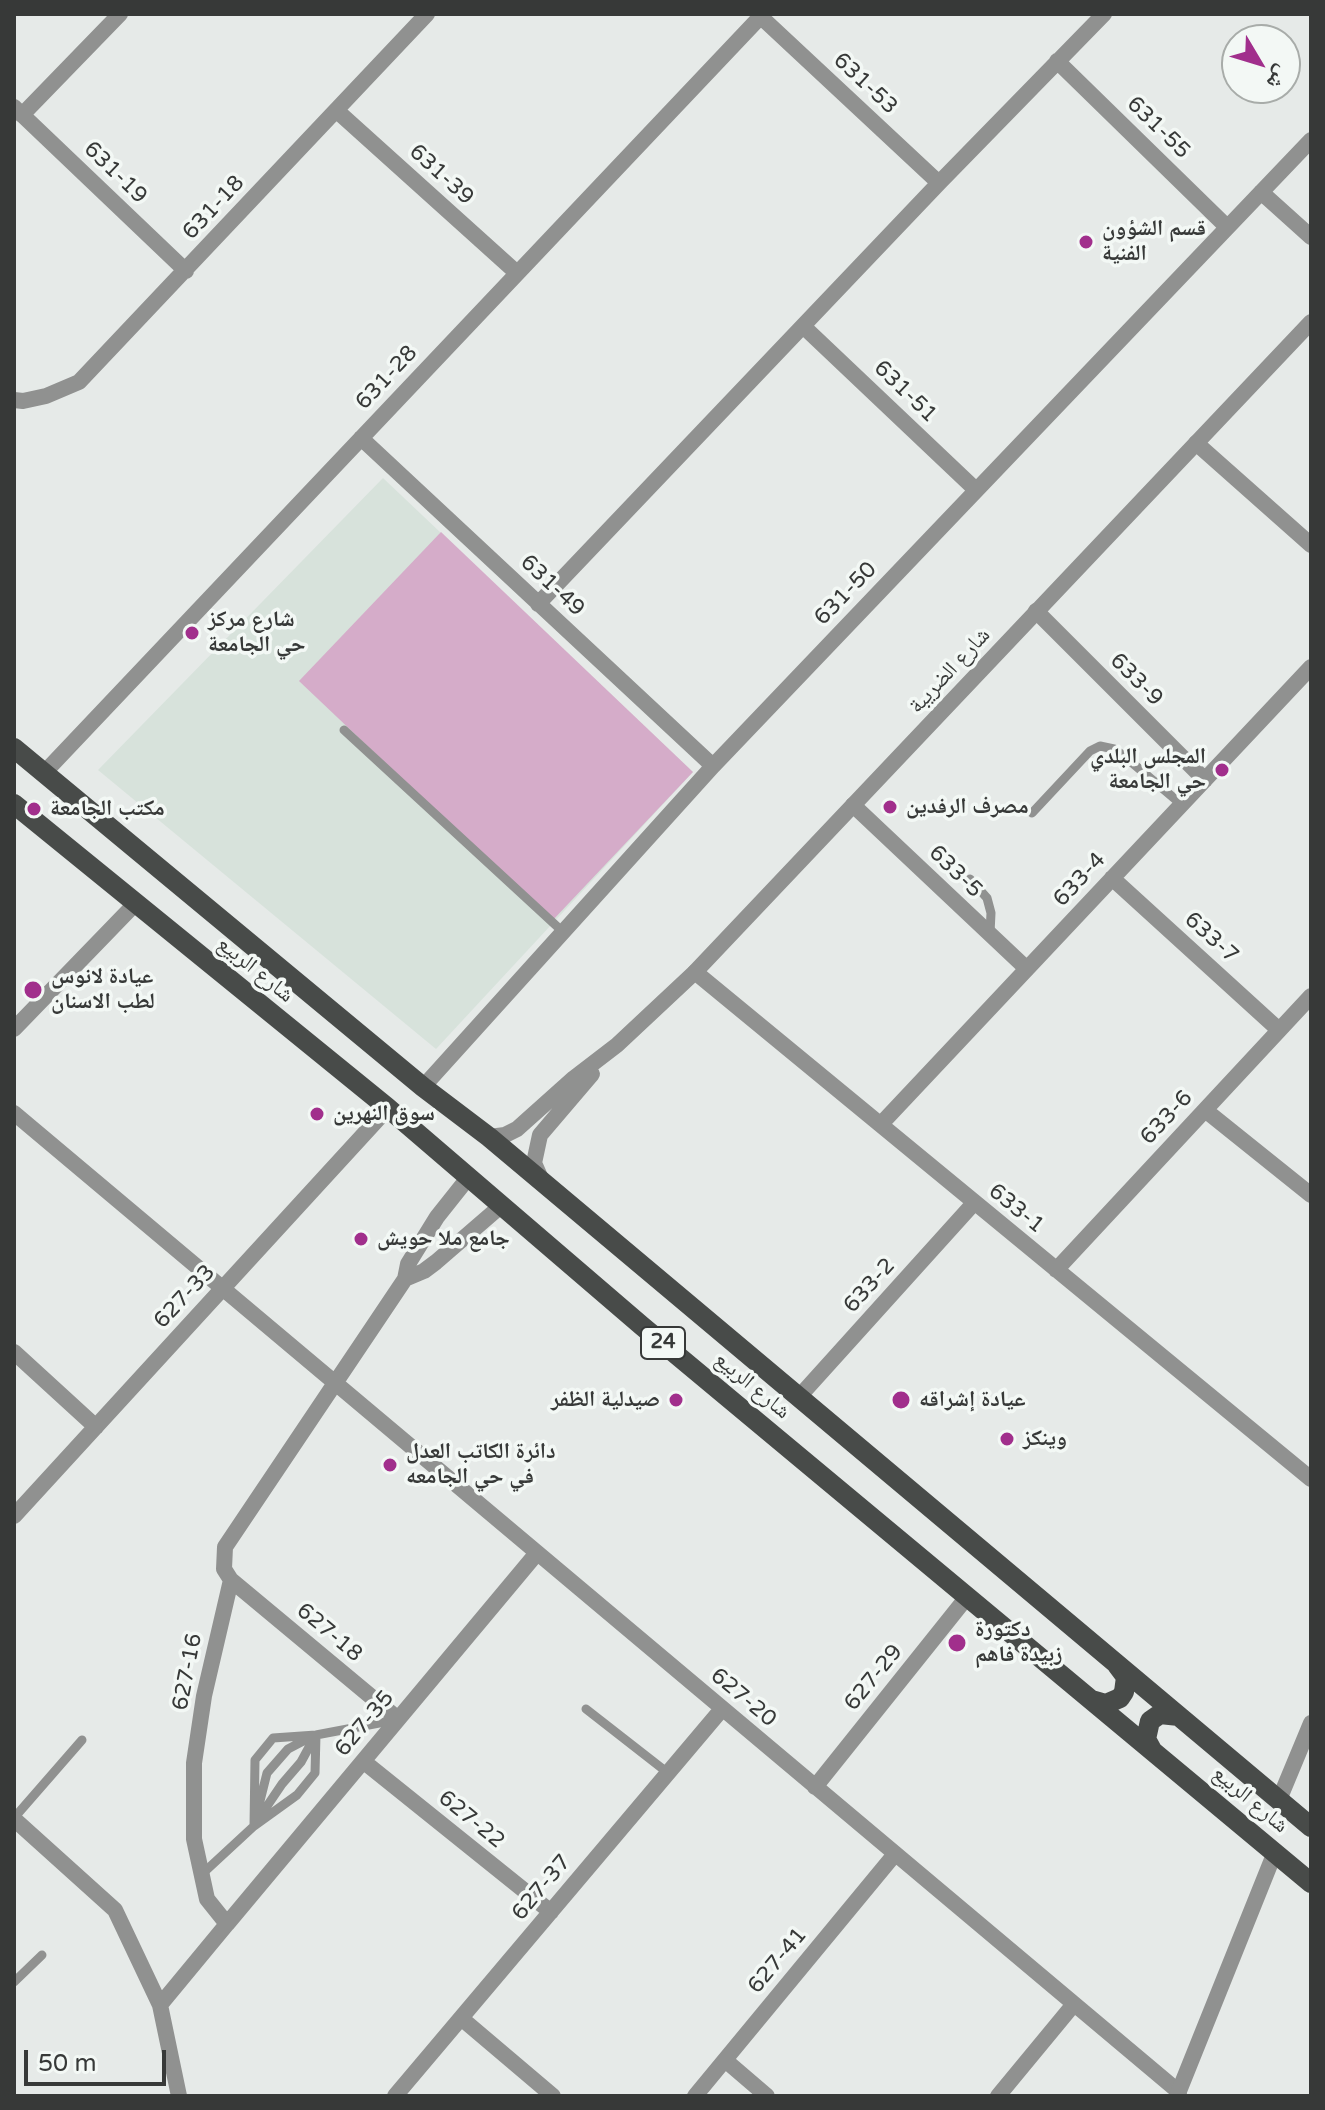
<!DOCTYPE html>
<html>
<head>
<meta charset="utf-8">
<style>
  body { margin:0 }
  #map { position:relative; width:1325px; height:2110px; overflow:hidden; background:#e6eae8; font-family:"Varela Round","Noto Naskh Arabic",sans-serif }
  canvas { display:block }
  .frame { position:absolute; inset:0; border:16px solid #373938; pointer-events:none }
  .north { position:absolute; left:1221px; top:24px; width:80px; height:80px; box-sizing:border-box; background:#f3f8f5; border:2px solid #a8aca9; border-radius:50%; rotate:128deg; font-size:22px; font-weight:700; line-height:32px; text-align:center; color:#373938 }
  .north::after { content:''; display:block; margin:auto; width:28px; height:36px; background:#a12f8c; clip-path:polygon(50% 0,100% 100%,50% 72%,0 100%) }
  .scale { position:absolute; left:24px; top:2050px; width:142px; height:36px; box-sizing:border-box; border:4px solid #373938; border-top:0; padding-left:10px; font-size:24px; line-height:28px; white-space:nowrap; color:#373938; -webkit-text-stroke:6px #f3f8f5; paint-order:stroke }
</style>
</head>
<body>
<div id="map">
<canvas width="1325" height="2110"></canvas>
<div class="frame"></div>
<div class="north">ش</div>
<div class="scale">50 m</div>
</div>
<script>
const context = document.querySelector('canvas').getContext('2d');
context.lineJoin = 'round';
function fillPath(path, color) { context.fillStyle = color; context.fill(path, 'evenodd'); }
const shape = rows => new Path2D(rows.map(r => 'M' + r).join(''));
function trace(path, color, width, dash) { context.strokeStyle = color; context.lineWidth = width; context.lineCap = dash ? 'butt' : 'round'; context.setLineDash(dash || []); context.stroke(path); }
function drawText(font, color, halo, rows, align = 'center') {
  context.font = font + ' "Varela Round","Noto Naskh Arabic",sans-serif'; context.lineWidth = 7; context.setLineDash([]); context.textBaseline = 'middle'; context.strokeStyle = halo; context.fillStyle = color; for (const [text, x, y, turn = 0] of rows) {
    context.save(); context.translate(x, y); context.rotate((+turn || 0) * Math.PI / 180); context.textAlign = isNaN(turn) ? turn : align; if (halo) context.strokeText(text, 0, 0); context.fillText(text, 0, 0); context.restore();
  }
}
fillPath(shape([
  [383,478,693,772,436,1049,98,770]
]), '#d7e2db');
fillPath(shape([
  [441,532,693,772,552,921,299,681]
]), '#d5acc9');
trace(shape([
  [344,730,562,931],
  [1032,813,1090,751,1100,746,1114,749,1124,756,1181,804],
  [970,879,987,898,991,913,990,933],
  [586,1709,668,1773],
  [258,1809,267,1773,288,1749,309,1738],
  [14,1818,82,1740],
  [259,1818,282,1784,301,1762,314,1738],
  [254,1826,255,1760,273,1738,316,1735,395,1720],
  [201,1875,254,1826,297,1795,315,1773,316,1735],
  [14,1982,42,1955]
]), '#909190', 9);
trace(shape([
  [760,16,939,183],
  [1057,61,1227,227],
  [14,107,186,271],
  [336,110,517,273],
  [22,115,120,14],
  [1261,192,1311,237],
  [804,327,976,490],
  [14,400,23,401,46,396,79,382,427,14],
  [361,438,713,766],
  [1196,443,1311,545],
  [538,604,939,183,1104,14],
  [1036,611,1205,780],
  [44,773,763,14],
  [853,805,1027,969],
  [1112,878,1279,1030],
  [695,972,1311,1479],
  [14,1029,135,904],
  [423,1087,713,766,1311,140],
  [1205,1110,1311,1195],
  [14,1113,1179,2092],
  [881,1124,1311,667],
  [1056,1270,1311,996],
  [405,1279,424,1271,436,1262,502,1205],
  [14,1352,96,1427],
  [798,1398,974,1203],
  [14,1516,388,1108],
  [231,1580,398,1719],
  [363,1761,551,1912],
  [815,1787,967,1597],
  [14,1819,115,1910,160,2005],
  [227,1924,537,1553],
  [461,2018,553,2096],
  [725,2060,767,2096],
  [179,2096,160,2005,227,1924,207,1899,194,1839,194,1763,204,1696,231,1580,224,1569,225,1547,405,1279,408,1264,437,1217,468,1178],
  [395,2096,722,1709],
  [695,2096,895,1854],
  [998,2096,1074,2004]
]), '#909190', 16);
trace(shape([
  [489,1137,505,1135,517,1129,574,1078,617,1045,695,972,1311,322],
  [542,1181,534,1163,540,1135,592,1074],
  [1279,1800,1311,1723],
  [1177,2096,1275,1852]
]), '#909190', 16);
trace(shape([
  [14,748,423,1087,489,1137,1311,1827],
  [14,804,388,1108,642,1326,1311,1883],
  [1092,1700,1106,1704,1120,1698,1124,1692,1126,1677,1117,1665],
  [1152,1750,1146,1739,1150,1721,1160,1714,1179,1716]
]), '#484b49', 20);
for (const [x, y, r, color] of [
  [1086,242,8,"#a12f8c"],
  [192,633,8,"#a12f8c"],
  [1222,770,8,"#a12f8c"],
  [890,807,8,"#a12f8c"],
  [34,809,8,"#a12f8c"],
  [33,990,10,"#a12f8c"],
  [317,1114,8,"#a12f8c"],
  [361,1239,8,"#a12f8c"],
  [676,1400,8,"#a12f8c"],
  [901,1400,10,"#a12f8c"],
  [1007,1439,8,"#a12f8c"],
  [390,1465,8,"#a12f8c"],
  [957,1643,10,"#a12f8c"]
]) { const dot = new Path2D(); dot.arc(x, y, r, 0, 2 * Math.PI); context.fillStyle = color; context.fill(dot); trace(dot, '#f3f8f5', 3); }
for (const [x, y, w] of [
  [663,1343,44]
]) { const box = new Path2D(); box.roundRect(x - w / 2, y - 16, w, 32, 6); context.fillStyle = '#f3f8f5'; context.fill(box); trace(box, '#373938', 2); }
drawText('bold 20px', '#373938', null, [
  ["24",663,1343]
]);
drawText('22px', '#373938', '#f3f8f5', [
  ["631-53",865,84,43],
  ["631-55",1158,128,44],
  ["631-19",115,173,44],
  ["631-39",441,175,42],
  ["631-18",214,208,-47],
  ["631-28",387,378,-47],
  ["631-51",905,392,44],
  ["631-49",552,586,43],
  ["631-50",846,594,-46],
  ["شارع الضريبة",950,671,-47],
  ["633-9",1136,680,45],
  ["633-5",955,872,44],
  ["633-4",1080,880,-47],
  ["633-7",1211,938,42],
  ["شارع الربيع",255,970,39],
  ["633-6",1167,1118,-47],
  ["633-1",1016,1209,39],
  ["633-2",870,1286,-48],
  ["627-33",185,1297,-47],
  ["شارع الربيع",752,1386,40],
  ["627-18",329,1633,40],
  ["627-16",188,1672,-79],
  ["627-29",874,1678,-51],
  ["627-20",743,1698,40],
  ["627-35",365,1724,-50],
  ["شارع الربيع",1250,1800,40],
  ["627-22",471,1820,39],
  ["627-37",542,1888,-50],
  ["627-41",778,1961,-50]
]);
drawText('bold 22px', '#373938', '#f3f8f5', [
  ["قسم الشؤون",1102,229],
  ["الفنية",1102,254],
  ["شارع مركز",208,620],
  ["حي الجامعة",208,645],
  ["المجلس البلدي",1206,757,"right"],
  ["حي الجامعة",1206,782,"right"],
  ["مصرف الرفدين",906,807],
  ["مكتب الجامعة",50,809],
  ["عيادة لانوس",51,977],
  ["لطب الاسنان",51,1002],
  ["سوق النهرين",333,1114],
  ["جامع ملا حويش",377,1239],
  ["صيدلية الظفر",660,1400,"right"],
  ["عيادة إشراقه",919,1400],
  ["وينكز",1023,1439],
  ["دائرة الكاتب العدل",406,1452],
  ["في حي الجامعه",406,1477],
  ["دكتورة",975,1630],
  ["زبيدة فاهم",975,1655]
], 'left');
</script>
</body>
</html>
